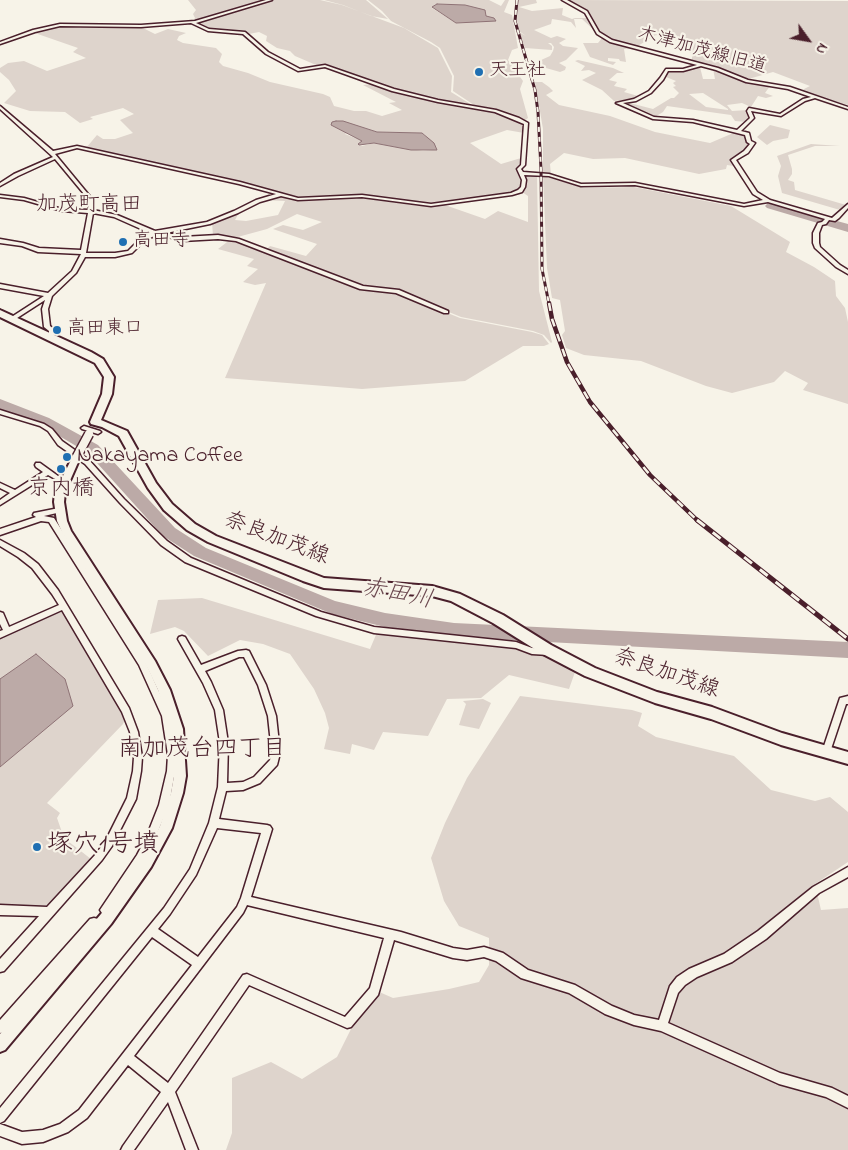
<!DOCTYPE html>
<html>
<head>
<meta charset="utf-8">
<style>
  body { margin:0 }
  #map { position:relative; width:848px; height:1150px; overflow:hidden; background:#f7f3e8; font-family:"Indie Flower",sans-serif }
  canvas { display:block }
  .north { position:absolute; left:783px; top:15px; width:50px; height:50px; -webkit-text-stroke:4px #f7f3e8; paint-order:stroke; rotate:122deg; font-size:14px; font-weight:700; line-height:20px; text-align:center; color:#4a1f2b }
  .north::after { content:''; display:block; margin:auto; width:18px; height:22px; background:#4a1f2b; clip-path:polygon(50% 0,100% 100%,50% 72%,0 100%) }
</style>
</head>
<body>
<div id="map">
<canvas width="848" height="1150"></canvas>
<div class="north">N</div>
</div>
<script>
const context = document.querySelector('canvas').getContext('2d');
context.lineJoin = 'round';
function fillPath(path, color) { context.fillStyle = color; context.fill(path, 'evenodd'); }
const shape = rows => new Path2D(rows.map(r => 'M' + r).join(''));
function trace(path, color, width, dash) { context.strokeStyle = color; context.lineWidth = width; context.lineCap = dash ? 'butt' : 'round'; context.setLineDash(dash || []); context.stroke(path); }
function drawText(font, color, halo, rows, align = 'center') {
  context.font = font + ' "Indie Flower","Klee One",sans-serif'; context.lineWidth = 4.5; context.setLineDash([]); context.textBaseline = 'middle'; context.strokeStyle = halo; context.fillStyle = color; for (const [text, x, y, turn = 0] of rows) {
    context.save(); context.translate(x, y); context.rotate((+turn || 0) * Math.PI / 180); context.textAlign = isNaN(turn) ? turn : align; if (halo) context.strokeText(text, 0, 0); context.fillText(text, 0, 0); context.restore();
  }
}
fillPath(shape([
  [188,0,268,0,193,21,195,18,193,14,196,10],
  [273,0,320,0,342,5,404,28,438,48,452,76,451,92,472,105,438,100,399,90,328,66,316,65,295,56,290,51,277,48,266,41,267,36,259,32,249,34,238,30,215,30,207,29,195,22],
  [324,0,366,0,388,19,371,16,343,5],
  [368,0,489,0,501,6,505,0,509,0,504,12,512,15,518,48,512,50,508,60,523,81,520,89,528,118,524,121,501,111,474,105,453,91,454,76,440,48,431,42,391,21,382,11],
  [437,4,465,5,485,11,486,16,494,18,456,23,432,8],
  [518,0,536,0,537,3,519,7,532,11,563,8,562,15,572,19,575,18,588,18,596,32,582,19,574,19,576,28,571,22,552,19,551,24,534,30,551,38,557,36,566,39,559,43,563,46,578,48,566,60,559,63,566,67,565,70,560,72,546,68,539,61,550,56,553,51,554,47,551,43,548,43,552,46,552,50,525,48,519,32,526,36,519,31,517,21],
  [566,0,848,1,848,105,800,91,810,86,773,72,745,80,723,70,692,62,692,53,680,49,682,42,656,35,636,47,612,40,600,33,589,13],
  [61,25,141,27,155,34,168,29,186,33,179,36,177,40,183,43,216,48,222,54,219,62,223,66,248,73,270,82,323,94,330,97,334,106,354,111,366,111,382,116,402,110,389,103,396,102,363,85,373,84,421,97,495,111,524,124,524,133,507,130,470,143,501,164,521,158,518,167,522,180,521,187,514,192,431,204,361,196,293,198,241,183,86,148,97,135,103,139,115,139,133,133,120,120,134,114,123,108,90,117,93,119,80,123,65,112,30,111,4,103,16,91,9,80,0,72,0,68,8,63,24,61,47,71,86,58,73,52,78,48,32,32],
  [359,127,377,132,422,133,425,135,432,150,423,151,374,143,362,146,358,144,363,141,345,134],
  [602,38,634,48,624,49,626,62,620,61,619,59,608,58,608,61,616,62,613,65,590,57,583,43,598,43],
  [578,60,613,68,624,73,617,73,609,80,617,82,614,86,627,89,624,92,638,96,632,99,614,101,602,90,582,80,596,73,589,70,581,71,585,66,575,61],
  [700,67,703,79,715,79,713,69,743,81,770,86,765,93,773,96,766,98,758,96,751,107,742,103,727,105,732,111,748,110,751,117,747,122,735,121,731,115,667,106,663,112,653,118,623,103,626,102,653,109,671,98,674,98,679,93,673,87,676,86,673,83,676,81,666,77,668,71],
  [703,93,728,109,728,110,706,107,689,94],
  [535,82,542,82,549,87,553,91,546,95,559,105,610,116,655,132,710,143,738,131,745,133,751,144,743,152,730,160,734,166,727,165,726,169,699,174,625,158,593,159,564,153,550,164,551,175,543,173,543,129],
  [770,125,790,130,788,138,773,141,767,145,757,137],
  [811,144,840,146,815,146,788,155,792,169,792,174,788,180,794,182,795,190,846,205,840,210,782,193,778,176,781,166,777,156],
  [526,175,537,175,539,291,552,342,551,343,544,335,533,331,461,317,398,291,364,287,267,249,270,246,306,256,317,244,273,229,283,225,303,230,322,222,297,214,267,229,234,238,213,236,212,222,240,211,235,220,246,221,278,215,285,201,261,200,277,196,302,200,361,198,420,206,445,205,485,219,498,211,528,222,528,196,522,192,526,185],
  [543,176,584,188,634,187,731,206,790,242,786,252,814,267,835,281,836,296,845,308,848,322,848,404,803,390,808,383,785,371,774,382,732,393,706,386,641,361,584,355,566,348,562,335,565,331,560,300,552,298,547,268],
  [231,239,361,289,391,290,460,318,532,332,542,335,549,344,544,346,523,346,465,381,362,389,225,378,266,283,255,285,243,282,258,269,247,266,254,259,218,249],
  [202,598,370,649,378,630,529,646,575,672,569,689,509,675,481,698,447,699,428,736,383,732,374,750,352,744,350,754,324,749,329,728,325,713,314,689,290,654,263,644,240,640,208,656,184,631,175,627,150,634,158,600],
  [61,611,63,612,125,719,123,724,47,803,60,813,57,818,64,838,91,859,48,905,43,907,0,904,0,638],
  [520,696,632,710,642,713,638,726,656,737,734,756,771,790,815,801,830,797,848,812,848,862,815,884,821,910,848,908,848,1097,780,1074,526,972,489,950,489,938,459,926,444,901,431,858,445,823,467,778],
  [483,699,491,703,479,729,459,725,466,704,463,701],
  [489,956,550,984,848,1105,848,1150,226,1150,232,1133,232,1078,271,1062,302,1079,337,1057,351,1029,377,991,393,998,449,989,479,982,489,965]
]), '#ded4cc');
const water = shape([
  [437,4,465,5,485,10,486,16,494,18,496,21,456,23,432,7,437,4],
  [336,121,343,121,377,132,422,133,434,143,437,150,411,150,374,143,359,145,358,144,362,141,331,125,332,122,336,121],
  [36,654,65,679,73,706,0,767,0,679,36,654]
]);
fillPath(water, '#bcaaa7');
trace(water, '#8e7275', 1);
fillPath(shape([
  [771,203,848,224,848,232,767,208,765,206,767,204,771,203],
  [0,399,49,418,98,445,175,528,206,548,335,601,385,613,454,623,848,642,848,658,454,637,385,627,332,614,194,556,163,536,88,453,39,424,0,409,0,399]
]), '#bcaaa7');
const minor = shape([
  [266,0,272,0,196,23,209,29,245,32,268,52,300,69,325,65,394,89,438,100,496,110,519,118,528,123,525,165,521,169,523,172,549,174,581,184,635,183,744,204,763,200,753,194,731,160,744,151,750,144,747,142,745,135,693,122,653,119,616,103,634,99,649,91,660,78,666,69,683,69,697,65,610,42,597,34,585,13,562,0,567,0,587,11,599,32,612,40,718,68,748,80,790,87,848,107,848,109,815,98,805,101,781,116,751,111,754,118,741,131,749,133,751,141,755,143,748,153,736,160,757,192,770,200,832,218,848,204,848,208,839,218,835,221,829,220,826,224,822,225,819,233,819,243,820,247,840,265,848,270,848,274,836,267,815,248,813,243,813,233,818,223,822,222,825,219,768,202,744,206,635,185,581,186,549,176,524,175,526,180,525,187,522,192,512,195,431,206,362,197,298,200,281,196,260,202,238,213,210,224,166,233,182,237,218,235,239,239,363,286,399,290,448,311,448,313,444,313,396,293,360,289,236,241,218,239,182,241,159,234,145,240,132,253,115,257,85,257,76,273,52,296,48,309,50,326,55,330,53,338,49,338,49,331,44,327,42,309,45,300,14,320,10,320,10,318,44,296,0,288,0,284,48,293,72,271,81,254,38,252,22,246,0,243,0,239,23,243,39,248,81,250,88,213,62,211,24,200,0,197,0,195,24,198,62,209,89,210,89,200,55,159,18,176,0,186,0,183,14,174,53,157,0,109,0,106,53,151,77,146,240,182,298,198,362,195,431,204,511,193,518,190,521,187,522,180,517,169,521,165,524,124,495,112,438,102,392,91,325,67,298,71,266,54,243,34,208,31,191,23,141,27,60,26,35,32,0,44,0,42,33,30,60,24,141,25,195,21,266,0],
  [701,66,716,70,746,82,788,89,811,97,803,99,780,114,749,108,747,111,750,118,737,130,693,120,654,117,623,103,636,101,651,93,663,80,668,71,683,71,701,66],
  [77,148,239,184,276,194,256,200,234,211,207,222,155,231,117,215,93,210,93,200,55,154,77,148],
  [93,213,114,217,150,233,141,238,128,251,115,253,86,253,93,213],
  [0,410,44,424,52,429,62,441,89,460,124,499,167,541,191,558,321,612,374,627,516,642,532,648,549,649,552,650,553,652,552,654,549,655,532,654,516,648,374,633,316,616,185,562,161,545,120,503,85,464,58,445,48,431,40,426,0,414,0,410],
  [84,426,100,431,101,432,98,434,82,429,81,428,84,426],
  [36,463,40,463,58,476,65,476,68,478,65,480,57,480,48,475,0,505,0,500,10,493,0,488,0,483,15,490,43,472,36,467,35,465,36,463],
  [59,508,63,510,61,512,44,516,54,518,145,661,170,716,176,755,175,771,169,805,153,843,143,861,108,913,105,915,102,913,100,910,102,907,137,855,146,838,159,805,167,771,168,755,162,716,139,665,49,522,41,521,0,535,0,529,36,517,33,515,34,513,59,508],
  [0,540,24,553,38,564,58,590,129,708,138,732,142,757,141,771,136,799,112,846,102,860,4,971,0,972,0,959,39,916,0,915,0,905,47,907,96,854,106,840,127,798,133,771,134,757,130,732,122,712,62,610,0,638,0,631,3,630,0,624,0,612,3,613,9,627,59,605,52,594,32,568,18,557,0,546,0,540],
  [182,636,185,637,201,665,238,651,246,650,249,651,266,685,276,716,280,753,277,765,260,783,243,790,226,791,219,819,267,825,270,826,272,829,251,897,401,932,453,948,467,950,484,947,503,953,528,970,575,985,612,1006,634,1015,659,1020,670,986,677,977,689,969,724,954,758,931,813,887,848,867,848,877,819,893,766,939,732,962,697,977,685,985,678,993,668,1023,780,1073,832,1088,848,1096,848,1108,826,1097,779,1084,661,1031,634,1025,605,1014,569,993,521,978,496,961,484,957,467,960,453,958,394,940,378,995,351,1027,347,1028,249,985,175,1092,198,1150,186,1150,168,1102,134,1150,121,1150,123,1146,161,1092,128,1065,87,1118,68,1132,43,1142,22,1144,0,1136,0,1124,22,1132,43,1130,60,1124,79,1110,192,965,152,937,4,1121,0,1123,0,1108,164,908,190,869,209,823,218,787,220,743,215,710,203,683,178,639,179,637,182,636],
  [239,657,244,657,258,685,268,716,272,753,270,760,254,777,243,782,227,783,228,743,223,710,211,682,205,671,239,657],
  [217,828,261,833,241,898,237,907,198,957,158,929,170,914,196,875,217,828],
  [247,905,384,938,370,988,345,1017,247,974,243,975,168,1083,134,1056,243,913,247,905],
  [848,696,848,704,846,704,829,755,826,756,823,755,822,752,840,698,848,696],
  [94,918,98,919,99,923,98,927,4,1032,0,1033,0,1020,90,919,94,918]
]);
const tertiary = shape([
  [75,457,79,460,65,492,64,502,67,521,71,531,155,661,170,690,183,729,186,776,183,793,172,828,151,867,111,924,5,1050,0,1052,0,1034,101,914,143,859,160,826,171,793,174,776,171,729,158,690,147,667,63,534,57,521,54,502,55,492,71,460,75,457]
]);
const primary = shape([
  [0,310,91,352,103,359,114,377,112,394,101,420,127,431,156,483,172,504,195,524,216,536,324,578,432,586,460,594,503,615,551,645,595,668,657,692,712,707,782,733,848,752,848,764,781,745,711,719,655,703,585,676,541,653,493,623,451,601,432,596,324,588,303,581,208,542,187,530,164,510,148,488,119,436,102,427,91,424,90,422,102,394,104,377,95,363,0,317,0,310]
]);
trace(minor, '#4a1f2b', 3);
trace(tertiary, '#4a1f2b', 4);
trace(primary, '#4a1f2b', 4);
fillPath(minor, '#f7f3e8');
fillPath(tertiary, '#f7f3e8');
fillPath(primary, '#f7f3e8');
const railFar2 = shape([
  [517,0,515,21,535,90,538,112,541,169,542,269,549,304]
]);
const railFar1 = shape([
  [549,303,552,319,567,362,590,402,650,475,698,521]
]);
const rail = shape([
  [697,520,848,639]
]);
trace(railFar2, '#4a1f2b', 3);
trace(railFar1, '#4a1f2b', 4.5);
trace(rail, '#4a1f2b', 5);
trace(railFar2, '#f7f3e8', 2, [5]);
trace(railFar1, '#f7f3e8', 2.5, [8]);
trace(rail, '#f7f3e8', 3, [10]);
const tertiaryBridge = shape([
  [75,460,89,434]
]);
trace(tertiaryBridge, '#4a1f2b', 11, []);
trace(tertiaryBridge, '#f7f3e8', 8);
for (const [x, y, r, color] of [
  [479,72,5,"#1f6fb2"],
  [123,242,5,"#1f6fb2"],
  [57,330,5,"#1f6fb2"],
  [67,457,5,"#1f6fb2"],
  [61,469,5,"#1f6fb2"],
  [37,847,5,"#1f6fb2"]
]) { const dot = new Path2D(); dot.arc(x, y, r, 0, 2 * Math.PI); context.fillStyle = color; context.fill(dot); trace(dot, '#f7f3e8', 2); }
drawText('19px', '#4a1f2b', '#f7f3e8', [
  ["木津加茂線旧道",702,52,15]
]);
drawText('19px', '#4a1f2b', '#f7f3e8', [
  ["天王社",489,72],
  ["高田寺",133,242],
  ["高田東口",67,330]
], 'left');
drawText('21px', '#4a1f2b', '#f7f3e8', [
  ["加茂町高田",89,207]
]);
drawText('22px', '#4a1f2b', '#f7f3e8', [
  ["Nakayama Coffee",77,457],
  ["京内橋",61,490,"center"]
], 'left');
drawText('22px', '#4a1f2b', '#f7f3e8', [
  ["奈良加茂線",276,540,21],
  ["奈良加茂線",666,675,19]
]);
drawText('italic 24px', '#6c4950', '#f7f3e8', [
  ["赤田川",397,596,11]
]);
drawText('24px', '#4a1f2b', '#f7f3e8', [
  ["南加茂台四丁目",202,751]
]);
drawText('26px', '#4a1f2b', '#f7f3e8', [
  ["塚穴1号墳",47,847]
], 'left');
</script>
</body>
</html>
